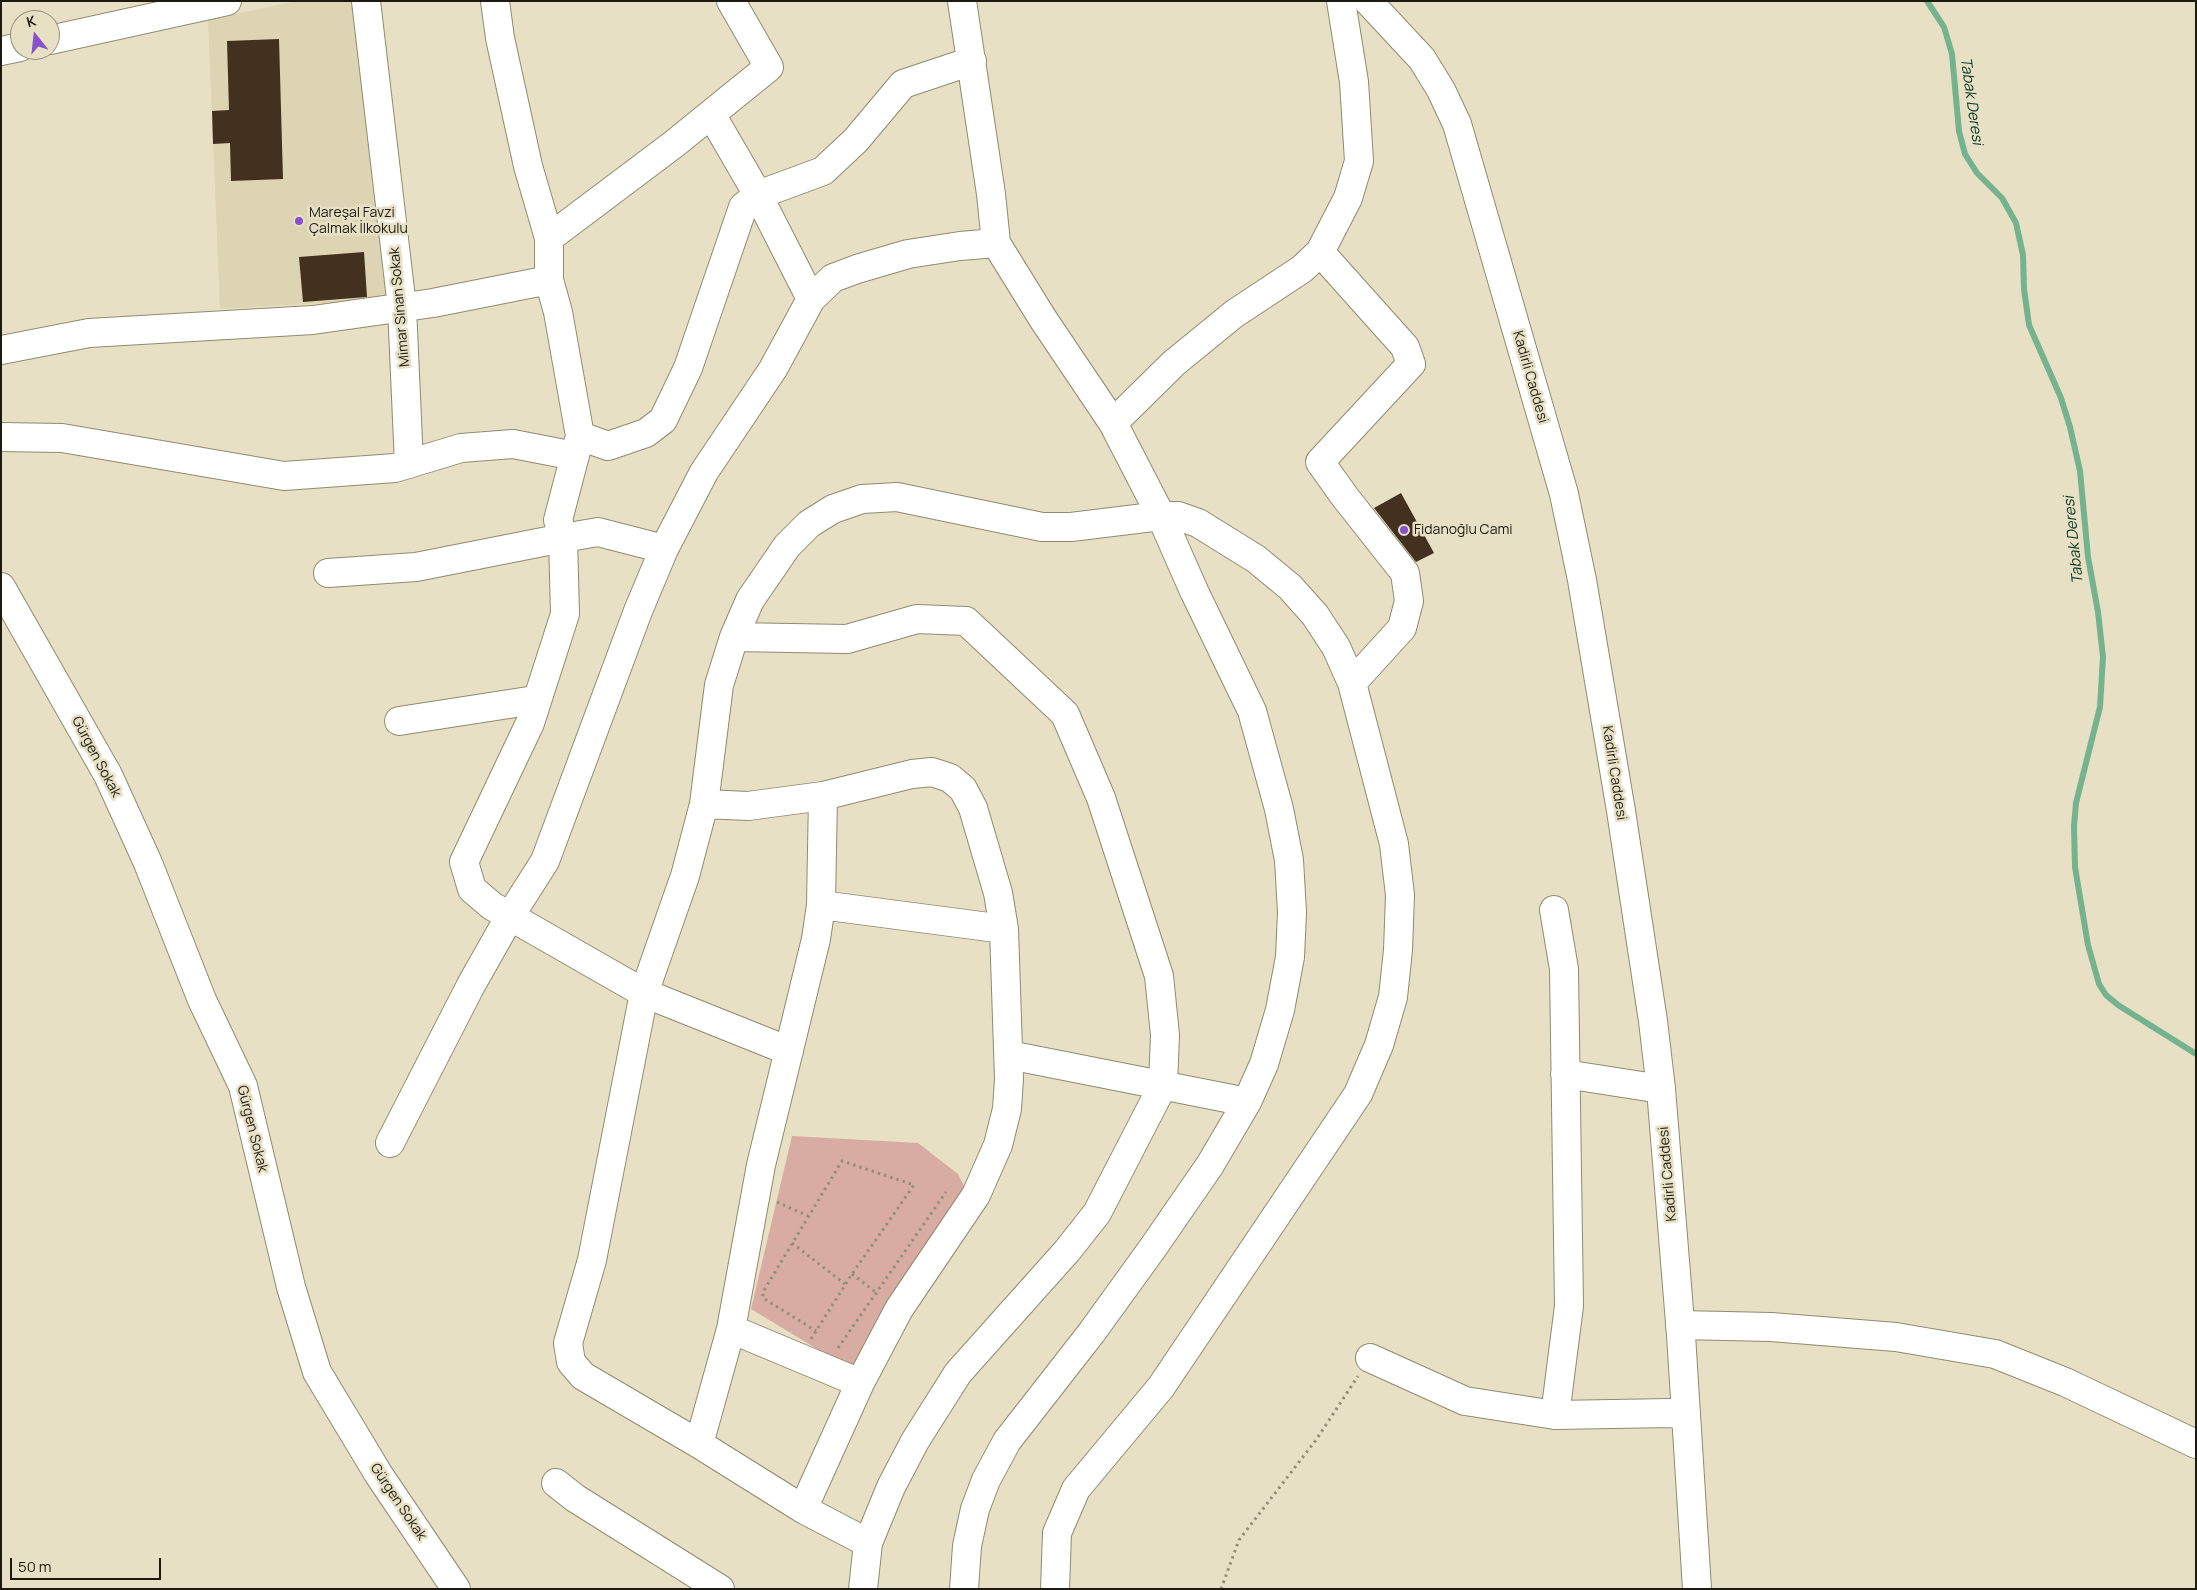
<!DOCTYPE html>
<html>
<head>
<meta charset="utf-8">
<style>
  body { margin:0 }
  #map { position:relative; width:2197px; height:1590px; overflow:hidden; background:#e7e0c4; font-family:Manrope,sans-serif }
  canvas { display:block }
  .frame { position:absolute; inset:0; border:2px solid #1d1b11; pointer-events:none }
  .north { position:absolute; left:10px; top:10px; width:50px; height:50px; box-sizing:border-box; background:#e7e0c4; border:1px solid #96917c; border-radius:50%; rotate:344deg; font-size:14px; font-weight:700; line-height:20px; text-align:center; color:#1d1b11 }
  .north::after { content:''; display:block; margin:auto; width:18px; height:22px; background:#8752ca; clip-path:polygon(50% 0,100% 100%,50% 72%,0 100%) }
  .scale { position:absolute; left:10px; top:1558px; width:151px; height:22px; box-sizing:border-box; border:2px solid #1d1b11; border-top:0; padding-left:6px; font-size:15px; line-height:18px; white-space:nowrap; color:#1d1b11; -webkit-text-stroke:4px #e7e0c4; paint-order:stroke }
</style>
</head>
<body>
<div id="map">
<canvas width="2197" height="1590"></canvas>
<div class="frame"></div>
<div class="north">K</div>
<div class="scale">50 m</div>
</div>
<script>
const context = document.querySelector('canvas').getContext('2d');
context.lineJoin = 'round';
function fillPath(path, color) { context.fillStyle = color; context.fill(path, 'evenodd'); }
const shape = rows => new Path2D(rows.map(r => 'M' + r).join(''));
function trace(path, color, width, dash) { context.strokeStyle = color; context.lineWidth = width; context.lineCap = dash ? 'butt' : 'round'; context.setLineDash(dash || []); context.stroke(path); }
function drawText(font, color, halo, rows, align = 'center') {
  context.font = font + ' Manrope,sans-serif'; context.lineWidth = 5; context.setLineDash([]); context.textBaseline = 'middle'; context.strokeStyle = halo; context.fillStyle = color; for (const [text, x, y, turn = 0] of rows) {
    context.save(); context.translate(x, y); context.rotate((+turn || 0) * Math.PI / 180); context.textAlign = isNaN(turn) ? turn : align; if (halo) context.strokeText(text, 0, 0); context.fillText(text, 0, 0); context.restore();
  }
}
fillPath(shape([
  [296,1,354,1,391,299,220,309,208,20]
]), '#dcd4b2');
fillPath(shape([
  [792,1136,918,1143,958,1174,972,1202,852,1370,751,1309]
]), '#d8aca2');
trace(shape([
  [1927,1,1944,27,1952,54,1959,131,1965,154,1977,173,2002,198,2016,223,2023,255,2024,289,2029,325,2061,398,2070,427,2080,471,2088,557,2098,612,2103,657,2100,707,2076,803,2074,826,2075,867,2088,945,2099,984,2106,995,2118,1005,2196,1054]
]), '#75b28e', 6);
fillPath(shape([
  [279,39,283,179,231,181,230,143,213,144,212,111,229,110,227,41],
  [364,252,367,297,303,302,299,257],
  [1401,493,1434,553,1416,562,1374,508]
]), '#433120');
const minor = shape([
  [366,1,402,307,409,464],
  [495,1,500,38,528,166,549,238,549,280,558,312,580,436,558,520,563,538,598,532,664,549],
  [962,1,991,194,996,243,1043,319,1113,423,1161,516,1194,591,1252,711,1279,809,1289,860,1292,912,1290,957,1280,1010,1264,1064,1247,1102,1210,1165,1152,1249,1092,1332,1007,1441,986,1480,975,1509,967,1546,964,1589],
  [50,40,227,1],
  [1,51,20,47],
  [711,114,758,195,811,299],
  [549,238,674,144,769,67,731,1],
  [1320,252,1405,347,1411,364,1320,462,1345,497,1405,573,1409,601,1402,628,1352,683],
  [1,350,89,333,313,320,433,303,549,280],
  [1113,423,1174,363,1234,314,1302,269,1320,252,1348,198,1359,161,1354,82,1341,1],
  [580,436,608,446,646,433,663,420,688,368,743,207,758,195,823,171,856,140,903,84,972,61],
  [1,437,62,438,284,476,395,468,461,448,513,444,575,456],
  [328,573,416,567,563,538,565,614,530,723,464,862,472,889,492,906,644,993,789,1051],
  [1,587,108,775,148,863,202,1000,243,1086,291,1287,317,1372,379,1475,456,1589],
  [734,637,847,639,917,619,966,621,1065,714,1101,798,1159,976,1165,1035,1163,1085,1097,1213,1067,1251,958,1373,915,1441,891,1487,868,1543,863,1589],
  [399,721,535,700],
  [704,804,748,806,823,796,912,774,932,772,950,778,963,789,973,808,998,893,1004,929,1009,1079,1007,1109,998,1145,976,1195,899,1309,860,1383,803,1509],
  [821,905,1004,929],
  [1554,910,1564,969,1569,1306,1555,1415],
  [1009,1055,1247,1102],
  [1565,1074,1661,1089],
  [390,1143,471,985,510,916,545,861,638,611,664,549,704,472,773,369,811,299,833,278,857,269,908,254,960,246,996,243],
  [1680,1325,1771,1327,1896,1337,1995,1354,2065,1382,2196,1444],
  [731,1329,860,1383],
  [1370,1358,1465,1401,1555,1415,1670,1413,1686,1415],
  [699,1444,731,1329,761,1165,816,939,821,905,823,796],
  [556,1483,575,1498,720,1589],
  [868,1543,803,1509,699,1444,583,1376,571,1362,568,1343,592,1260,644,993,685,876,704,804,719,685,734,637,750,600,787,546,809,524,833,509,862,499,897,497,1042,527,1071,527,1161,516,1178,516,1198,523,1256,559,1290,587,1315,615,1336,647,1352,683,1394,844,1400,895,1398,950,1393,997,1379,1045,1358,1094,1161,1387,1076,1489,1057,1533,1055,1589]
]);
const major = shape([
  [1368,1,1422,59,1441,90,1457,124,1564,494,1582,580,1621,811,1653,1021,1661,1089,1681,1335,1697,1589]
]);
trace(minor, '#908a70', 30);
trace(major, '#908a70', 30);
trace(shape([
  [777,1202,808,1216],
  [792,1243,845,1284],
  [852,1274,878,1294],
  [811,1339,852,1274,914,1185,842,1161,763,1292,763,1298,816,1331],
  [838,1348,946,1192],
  [1221,1589,1239,1540,1316,1440,1358,1376]
]), '#948f7b', 3, [2.5, 4]);
trace(minor, '#fff', 28);
trace(major, '#fff', 28);
for (const [x, y, r, color] of [
  [299,221,5,"#8752ca"],
  [1404,530,5,"#8752ca"]
]) { const dot = new Path2D(); dot.arc(x, y, r, 0, 2 * Math.PI); context.fillStyle = color; context.fill(dot); trace(dot, '#e7e0c4', 2); }
drawText('14px', '#1d1b11', '#e7e0c4', [
  ["Mareşal Favzi",309,213],
  ["Çalmak İlkokulu",309,229],
  ["Fidanoğlu Cami",1414,530]
], 'left');
drawText('14px', '#1d1b11', '#e7e0c4', [
  ["Mimar Sinan Sokak",400,307,-95],
  ["Kadirli Caddesi",1530,377,74],
  ["Gürgen Sokak",96,757,62],
  ["Kadirli Caddesi",1614,773,81],
  ["Gürgen Sokak",252,1129,76],
  ["Kadirli Caddesi",1668,1174,-95],
  ["Gürgen Sokak",398,1502,56]
]);
drawText('italic 15px', '#073a22', '#e7e0c4', [
  ["Tabak Deresi",1971,101,82],
  ["Tabak Deresi",2074,540,-96]
]);
</script>
</body>
</html>
